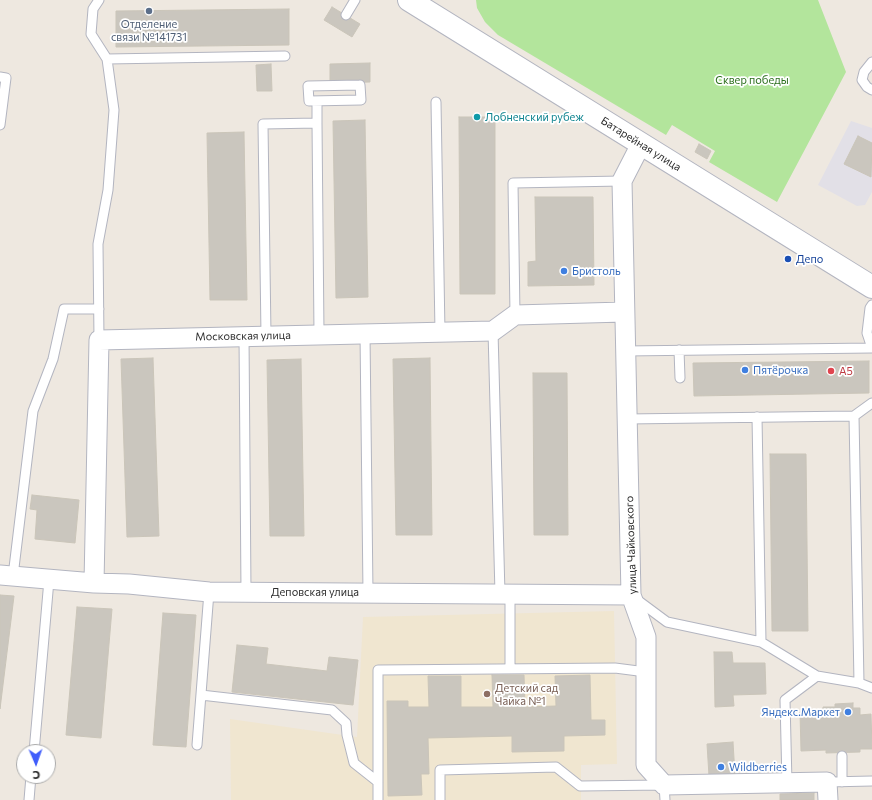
<!DOCTYPE html>
<html>
<head>
<meta charset="utf-8">
<style>
  body { margin:0 }
  #map { position:relative; width:872px; height:800px; overflow:hidden; background:#eee8e0; font-family:Commissioner,sans-serif }
  canvas { display:block }
  .north { position:absolute; left:16px; top:744px; width:40px; height:40px; box-sizing:border-box; background:#fff; border:1px solid #ababab; border-radius:50%; rotate:178deg; font-size:11px; font-weight:700; line-height:16px; text-align:center; color:#2d2d2d }
  .north::after { content:''; display:block; margin:auto; width:14px; height:18px; background:#405dfb; clip-path:polygon(50% 0,100% 100%,50% 72%,0 100%) }
</style>
</head>
<body>
<div id="map">
<canvas width="872" height="800"></canvas>
<div class="north">С</div>
</div>
<script>
const context = document.querySelector('canvas').getContext('2d');
context.lineJoin = 'round';
function fillPath(path, color) { context.fillStyle = color; context.fill(path, 'evenodd'); }
const shape = rows => new Path2D(rows.map(r => 'M' + r).join(''));
function trace(path, color, width, dash) { context.strokeStyle = color; context.lineWidth = width; context.lineCap = dash ? 'butt' : 'round'; context.setLineDash(dash || []); context.stroke(path); }
function drawText(font, color, halo, rows, align = 'center') {
  context.font = font + ' Commissioner,sans-serif'; context.lineWidth = 3.5; context.setLineDash([]); context.textBaseline = 'middle'; context.strokeStyle = halo; context.fillStyle = color; for (const [text, x, y, turn = 0] of rows) {
    context.save(); context.translate(x, y); context.rotate((+turn || 0) * Math.PI / 180); context.textAlign = isNaN(turn) ? turn : align; if (halo) context.strokeText(text, 0, 0); context.fillText(text, 0, 0); context.restore();
  }
}
fillPath(shape([
  [851,121,872,128,872,192,865,205,857,206,818,185]
]), '#e2e0e7');
fillPath(shape([
  [614,611,617,764,581,765,581,800,231,800,230,719,357,737,363,617]
]), '#f0e6d0');
fillPath(shape([
  [476,0,818,0,846,72,777,202,709,162,715,151,672,125,666,135,498,35,485,22,477,8]
]), '#b3e59c');
const building = shape([
  [332,7,360,24,352,37,324,20,332,7],
  [289,9,289,45,116,47,116,11,289,9],
  [370,63,370,82,330,83,330,64,370,63],
  [271,64,272,91,257,91,256,65,271,64],
  [459,117,495,117,495,294,460,294,459,117],
  [365,120,368,297,336,298,333,121,365,120],
  [244,132,247,300,210,300,207,133,244,132],
  [858,136,872,143,871,177,844,164,858,136],
  [699,144,711,151,707,159,695,152,699,144],
  [535,197,593,197,594,285,528,286,528,262,536,261,535,197],
  [153,358,159,536,127,537,121,359,153,358],
  [430,358,432,535,396,535,393,359,430,358],
  [301,359,304,536,270,536,267,360,301,359],
  [869,361,869,393,694,396,693,363,869,361],
  [533,373,567,373,568,535,534,535,533,373],
  [770,454,806,454,808,631,772,631,770,454],
  [32,495,79,500,75,543,35,539,37,510,30,509,32,495],
  [0,595,14,596,0,709,0,595],
  [77,607,112,609,101,738,66,735,77,607],
  [163,613,196,615,186,747,153,745,163,613],
  [237,645,268,648,266,664,327,671,329,657,358,660,353,705,232,692,237,645],
  [714,652,732,652,733,663,765,663,766,694,733,695,734,706,715,707,714,652],
  [492,675,524,675,525,707,556,706,555,676,590,675,591,720,605,720,605,735,564,736,564,751,512,752,512,736,428,738,429,774,421,774,422,795,388,796,387,701,408,701,408,707,429,707,428,676,461,676,461,707,493,707,492,675],
  [853,703,853,708,860,708,860,715,871,714,872,749,860,749,860,752,826,753,826,750,801,751,800,712,823,711,823,707,835,707,835,704,853,703],
  [733,742,735,775,709,776,707,744,733,742],
  [814,793,814,800,780,800,780,794,814,793]
]);
fillPath(building, '#cac6be');
trace(building, '#cac5b9', 1);
const service = shape([
  [99,0,93,9,91,34,107,59,114,110,108,190,98,244,99,340],
  [346,15,355,0],
  [107,59,285,56],
  [872,62,864,72,862,80,867,87,872,90],
  [0,77,6,78,0,125],
  [360,85,361,100,309,101,308,86,360,85],
  [317,101,317,123],
  [436,102,440,332],
  [872,305,870,308,867,333,872,348],
  [515,315,513,183,622,181],
  [493,331,500,594],
  [365,334,368,593],
  [266,335,263,124,317,123,319,334],
  [244,336,246,592],
  [679,350,680,378],
  [625,351,872,348],
  [854,416,859,683],
  [757,417,761,642],
  [627,419,854,416,872,403],
  [13,576,33,411,53,359,64,309,99,309],
  [510,594,510,669],
  [636,599,667,622,761,642,817,676,859,683,872,688],
  [201,695,332,710,346,723,347,735,354,763,378,782],
  [197,745,209,592],
  [34,752,49,580],
  [842,756,842,782],
  [827,782,872,781],
  [787,783,785,700,817,676],
  [29,800,31,776],
  [378,800,378,670,615,668,646,672],
  [440,800,440,770,556,767,580,786,664,785,665,800]
]);
const minor = shape([
  [641,144,622,181,631,595,646,637,646,765,664,785,827,782,828,800],
  [0,575,94,583,129,584,209,592,631,595],
  [94,583,99,340,493,331,515,315,624,312]
]);
const secondary = shape([
  [409,0,872,287]
]);
trace(service, '#b3b5c0', 11);
trace(minor, '#b3b5c0', 21);
trace(secondary, '#b3b5c0', 24);
trace(service, '#fff', 9);
trace(minor, '#fff', 19);
trace(secondary, '#fff', 22);
for (const [x, y, r, color] of [
  [149,11,4,"#5c6f8a"],
  [477,117,4,"#0f9aa8"],
  [788,259,4,"#1a4fb4"],
  [564,271,4,"#3f7fe0"],
  [745,370,4,"#3f7fe0"],
  [831,371,4,"#e0444e"],
  [487,694,4,"#8d6e63"],
  [848,712,4,"#3f7fe0"],
  [721,767,4,"#3f7fe0"]
]) { const dot = new Path2D(); dot.arc(x, y, r, 0, 2 * Math.PI); context.fillStyle = color; context.fill(dot); trace(dot, '#fff', 1.5); }
drawText('11px', '#4e5e75', '#fff', [
  ["Отделение",149,24],
  ["связи №141731",149,37]
]);
drawText('11px', '#296d1a', '#fff', [
  ["Сквер победы",752,80]
]);
drawText('11px', '#0d838f', '#fff', [
  ["Лобненский рубеж",485,117]
], 'left');
drawText('11px', '#2d2d2d', '#fff', [
  ["Батарейная улица",641,144,32],
  ["Московская улица",243,336,-1],
  ["улица Чайковского",631,545,-92],
  ["Деповская улица",315,592]
]);
drawText('11px', '#164399', '#fff', [
  ["Депо",796,259]
], 'left');
drawText('11px', '#366cbe', '#fff', [
  ["Бристоль",572,271],
  ["Пятёрочка",753,370],
  ["Яндекс.Маркет",840,712,"right"],
  ["Wildberries",729,767]
], 'left');
drawText('11px', '#be3a42', '#fff', [
  ["А5",839,371]
], 'left');
drawText('11px', '#785e54', '#fff', [
  ["Детский сад",495,688],
  ["Чайка №1",495,701]
], 'left');
</script>
</body>
</html>
